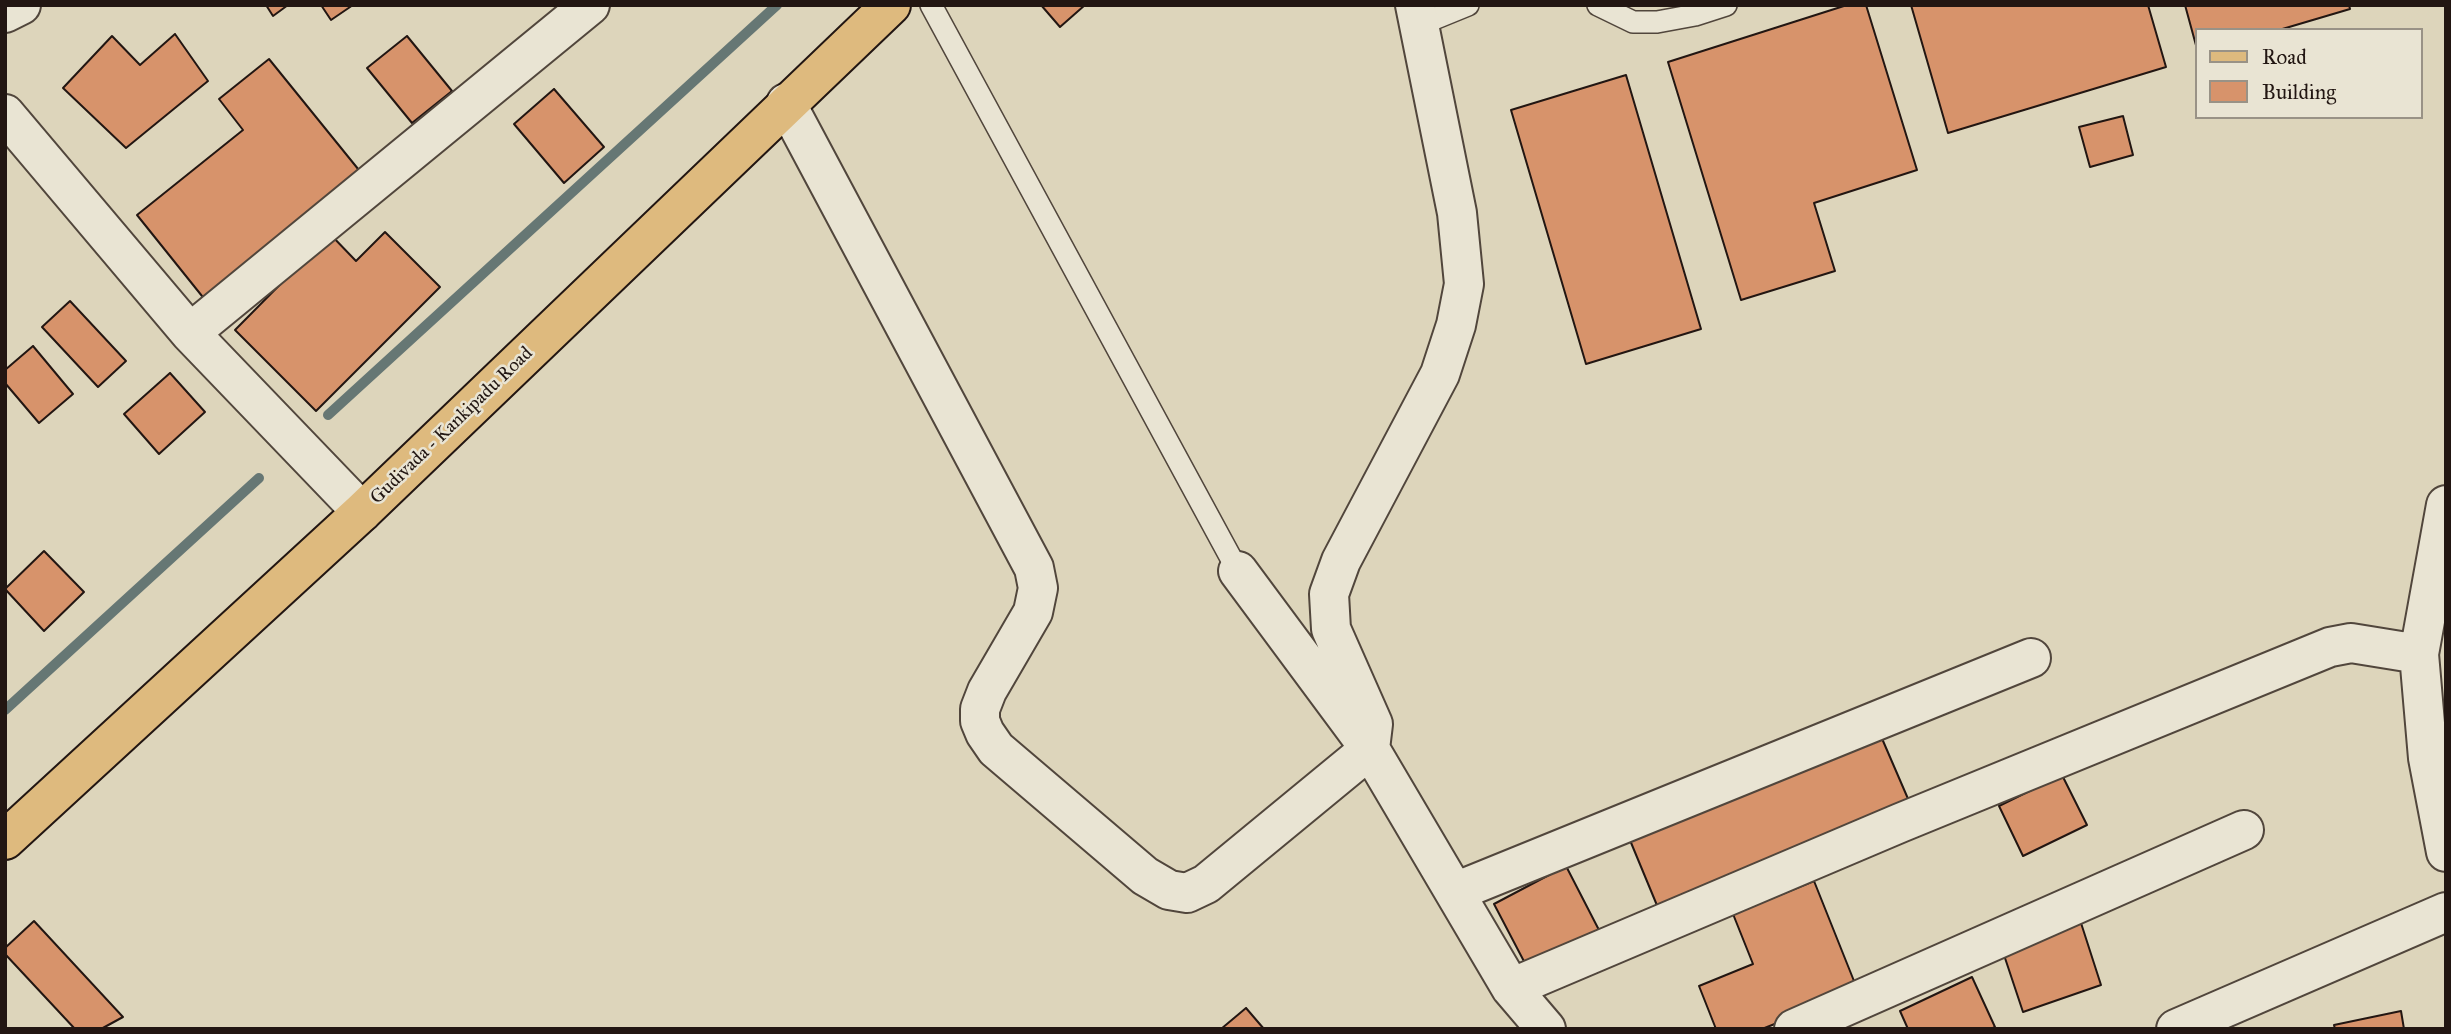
<!DOCTYPE html>
<html>
<head>
<meta charset="utf-8">
<style>
  body { margin:0 }
  #map { position:relative; width:2451px; height:1034px; overflow:hidden; background:#ddd5bb; font-family:"IM FELL Great Primer",serif }
  canvas { display:block }
  .frame { position:absolute; inset:0; border:7px solid #221612; pointer-events:none }
  .legend { position:absolute; left:2195px; top:28px; width:228px; height:91px; box-sizing:border-box; background:#e9e4d3; border:2px solid #999286; margin:0; padding:9px 12px; list-style:none; font-size:21px; color:#221612 }
  .legend li { display:flex; align-items:center; gap:14px; height:35px }
  .legend b { width:35px; border:2px solid #999286 }
</style>
</head>
<body>
<div id="map">
<canvas width="2451" height="1034"></canvas>
<div class="frame"></div>
<ul class="legend">
<li><b style="height:9px;background:#deba7e"></b>Road</li>
<li><b style="height:19px;background:#d7936b"></b>Building</li>
</ul>
</div>
<script>
const context = document.querySelector('canvas').getContext('2d');
context.lineJoin = 'round';
const shape = rows => new Path2D(rows.map(r => 'M' + r).join(''));
function trace(path, color, width, dash) { context.strokeStyle = color; context.lineWidth = width; context.lineCap = dash ? 'butt' : 'round'; context.setLineDash(dash || []); context.stroke(path); }
function fillPath(path, color) { context.fillStyle = color; context.fill(path, 'evenodd'); }
function drawText(font, color, halo, rows, align = 'center') {
  context.font = font + ' "IM FELL Great Primer",serif'; context.lineWidth = 5; context.setLineDash([]); context.textBaseline = 'middle'; context.strokeStyle = halo; context.fillStyle = color; for (const [text, x, y, turn = 0] of rows) {
    context.save(); context.translate(x, y); context.rotate((+turn || 0) * Math.PI / 180); context.textAlign = isNaN(turn) ? turn : align; if (halo) context.strokeText(text, 0, 0); context.fillText(text, 0, 0); context.restore();
  }
}
trace(shape([
  [328,415,777,5],
  [5,710,259,478]
]), '#667774', 10);
const building = shape([
  [266,5,288,5,273,16,266,5],
  [321,5,353,5,331,20,321,5],
  [1041,5,1085,5,1060,27,1041,5],
  [1847,5,1866,5,1917,170,1814,203,1835,271,1741,300,1668,62,1847,5],
  [1911,5,2148,5,2166,67,1948,133,1911,5],
  [2185,5,2349,5,2350,9,2279,30,2197,30,2197,49,2185,5],
  [175,34,208,81,126,148,63,88,112,36,140,65,175,34],
  [407,36,452,91,412,123,367,68,407,36],
  [269,59,367,180,210,306,137,215,243,130,219,99,269,59],
  [1626,75,1701,329,1586,364,1511,110,1626,75],
  [554,89,604,147,564,183,514,124,554,89],
  [2123,116,2133,155,2090,167,2079,127,2123,116],
  [385,232,440,287,316,411,235,330,330,234,356,261,385,232],
  [70,301,126,361,98,387,42,327,70,301],
  [33,346,73,394,39,423,5,383,5,370,33,346],
  [170,373,205,412,159,454,124,414,170,373],
  [44,551,84,592,44,631,5,589,44,551],
  [1877,727,1912,808,1661,915,1627,833,1877,727],
  [2062,775,2087,825,2023,856,1999,806,2062,775],
  [1566,866,1600,932,1528,969,1494,904,1566,866],
  [1814,881,1858,991,1762,1029,1716,1029,1699,986,1753,964,1733,914,1814,881],
  [34,921,123,1017,101,1029,75,1029,5,954,5,948,34,921],
  [2081,923,2101,985,2023,1012,2002,949,2081,923],
  [1972,977,1995,1027,1991,1029,1908,1029,1900,1011,1972,977],
  [1246,1008,1264,1029,1221,1029,1246,1008],
  [2401,1011,2404,1029,2335,1029,2334,1025,2401,1011]
]);
fillPath(building, '#d7936b');
trace(building, '#221612', 2);
const service = shape([
  [931,5,1238,571],
  [1598,5,1633,22,1657,22,1695,15,1726,5],
  [1419,25,1468,5]
]);
const minor = shape([
  [1415,5,1457,213,1464,284,1456,325,1440,374,1341,561,1329,594,1331,629,1373,724,1370,749,1511,988,1546,1029],
  [5,13,21,5],
  [786,103,1034,568,1038,588,1033,612,987,691,980,709,980,721,985,733,996,749,1145,876,1169,890,1187,893,1206,884,1370,749,1238,571],
  [5,114,190,333,362,512],
  [190,333,590,5],
  [2446,505,2419,654,2428,758,2446,852],
  [1455,892,2031,658],
  [1511,988,1900,823,2330,647,2351,643,2419,654],
  [1794,1029,2244,830],
  [2176,1029,2446,912]
]);
const primary = shape([
  [5,840,362,512,891,5]
]);
trace(service, '#51463c', 24);
trace(minor, '#51463c', 42);
trace(primary, '#221612', 42);
trace(service, '#e9e4d3', 21);
trace(minor, '#e9e4d3', 38);
trace(primary, '#deba7e', 38);
drawText('19px', '#221612', '#e9e4d3', [
  ["Gudivada - Kankipadu Road",452,426,-44]
]);
</script>
</body>
</html>
